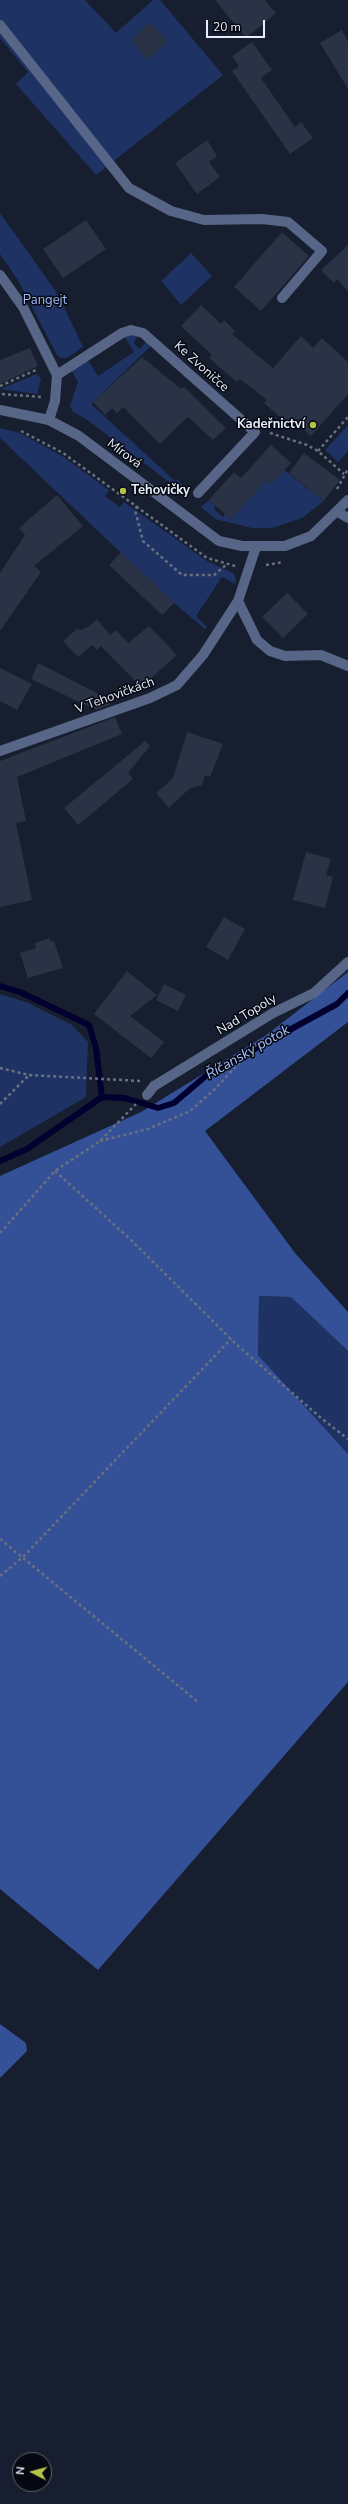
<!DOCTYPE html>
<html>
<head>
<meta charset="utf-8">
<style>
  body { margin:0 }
  #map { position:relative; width:348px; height:2504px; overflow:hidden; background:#161e2f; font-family:"Nunito Sans",sans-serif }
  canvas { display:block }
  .north { position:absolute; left:12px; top:2452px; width:40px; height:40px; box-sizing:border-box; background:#050810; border:1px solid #60646e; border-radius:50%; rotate:276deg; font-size:11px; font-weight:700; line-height:16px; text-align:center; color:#e9eefb }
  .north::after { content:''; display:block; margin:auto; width:14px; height:18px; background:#b3c24b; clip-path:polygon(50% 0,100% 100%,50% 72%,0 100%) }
  .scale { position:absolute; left:206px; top:20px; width:59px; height:18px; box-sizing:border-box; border:2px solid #e9eefb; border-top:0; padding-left:5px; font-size:12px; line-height:14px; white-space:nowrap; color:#e9eefb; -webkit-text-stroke:3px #050810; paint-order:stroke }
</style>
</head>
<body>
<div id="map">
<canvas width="348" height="2504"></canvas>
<div class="north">N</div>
<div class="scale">20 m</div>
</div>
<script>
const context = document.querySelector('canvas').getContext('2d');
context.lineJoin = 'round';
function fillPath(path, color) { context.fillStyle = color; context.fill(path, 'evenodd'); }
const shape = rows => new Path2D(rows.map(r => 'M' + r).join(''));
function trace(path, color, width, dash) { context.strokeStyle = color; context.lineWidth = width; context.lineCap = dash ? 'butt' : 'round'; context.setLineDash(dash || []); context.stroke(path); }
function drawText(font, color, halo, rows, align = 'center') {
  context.font = font + ' "Nunito Sans",sans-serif'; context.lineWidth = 3; context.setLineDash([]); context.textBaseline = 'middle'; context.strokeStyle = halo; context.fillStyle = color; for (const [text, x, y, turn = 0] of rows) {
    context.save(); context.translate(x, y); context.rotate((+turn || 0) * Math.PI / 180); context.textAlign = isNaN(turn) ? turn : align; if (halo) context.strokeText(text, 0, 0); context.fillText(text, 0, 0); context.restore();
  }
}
fillPath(shape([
  [0,0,85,0,116,33,153,0,160,0,223,75,96,175,16,84,28,72,0,38],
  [0,213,57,293,64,307,83,347,67,358,61,358,57,355,18,280,0,254],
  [191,253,212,276,181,305,161,281],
  [138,332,134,344,140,349,149,338,154,343,91,404,175,481,177,479,189,490,185,494,86,419,73,412,70,406,78,382,69,367,85,356,98,376,134,352,122,333],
  [37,374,41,379,37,394,0,389],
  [348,425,348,451,338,462,325,450],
  [0,428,20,433,62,456,109,490,105,496,120,507,124,502,207,561,233,573,236,579,235,584,222,577,196,616,207,627,205,629,174,603,0,438],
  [284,470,324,501,302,518,272,528,252,528,215,519,201,507,209,500,216,506,214,509,223,517,225,514,231,519,266,480,271,484],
  [0,994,26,1002,72,1025,88,1042,86,1097,0,1147],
  [259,1296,291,1297,348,1351,348,1454,258,1355]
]), '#1f3264');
fillPath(shape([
  [348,972,348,1022,205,1131,295,1253,348,1312,348,1351,291,1297,259,1296,258,1355,348,1454,348,1682,98,1970,0,1889,0,1176,141,1112,265,1036],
  [0,2024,26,2043,27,2051,0,2078]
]), '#345097');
trace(shape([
  [0,986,20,992,89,1025,96,1048,102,1097],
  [0,1161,27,1149,102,1097,125,1098,158,1108,174,1103,207,1075,337,1004,348,993]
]), '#01002f', 6);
fillPath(shape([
  [215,0,265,0,276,13,246,38],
  [150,22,168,42,148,60,131,40],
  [342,30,348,41,348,89,320,43],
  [252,42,272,70,261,78,295,127,301,122,313,138,290,154,232,71,239,66,232,56],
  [207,140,217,156,209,162,220,177,197,194,175,163],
  [86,220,106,249,63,278,43,249],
  [282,232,309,256,261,311,234,287],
  [348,245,348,291,337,279,334,283,321,270],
  [201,305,221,324,224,320,235,331,232,334,273,368,301,336,313,348,322,338,348,362,348,394,311,436,291,418,287,423,264,403,267,400,240,379,237,382,209,358,212,355,181,326],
  [30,348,38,366,0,384,0,360],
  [142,357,181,389,184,387,226,428,213,440,188,417,160,444,123,407,117,413,112,408,105,415,93,402],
  [271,445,291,463,271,484,267,480,231,519,209,500,234,472,241,478],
  [304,453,340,480,324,501,289,473],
  [57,495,83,526,34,566,41,572,0,631,0,573,25,535,19,528],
  [121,552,174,603,162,615,109,565],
  [287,593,308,614,283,638,262,617],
  [97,619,110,635,116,630,128,643,149,626,177,655,141,687,101,646,97,650,92,645,78,657,63,641,78,628,80,630,88,627],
  [38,663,107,698,110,705,96,710,31,679],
  [0,668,32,684,17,710,0,701],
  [115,717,122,734,17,777,26,821,16,823,32,900,0,907,0,761],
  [187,732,223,744,210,777,205,775,202,785,189,789,169,808,156,793,173,778],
  [145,741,150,746,128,773,133,779,78,825,64,808],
  [306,852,331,859,326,875,333,877,325,908,293,900],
  [224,917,245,929,228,960,206,947],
  [50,938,51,942,54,941,63,968,28,978,20,953,36,948,35,943],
  [127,971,157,995,130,1016,164,1042,151,1058,94,1014],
  [164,984,186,995,178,1011,156,1000]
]), '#2a3245');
trace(shape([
  [0,386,38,369],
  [2,394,41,397],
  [21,431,63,453,207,558,235,566],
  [270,433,307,445,318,451,344,474],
  [318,451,348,417],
  [337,489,348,469],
  [137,506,135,510,143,541,182,575,214,575,226,565],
  [266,565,283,562],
  [0,1068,29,1075,140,1081],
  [0,1104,29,1075],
  [100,1141,148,1129,190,1111,216,1088,260,1040],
  [55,1171,131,1240,237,1345,321,1418,348,1439],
  [0,1233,55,1171,100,1141,136,1104],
  [0,1539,198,1702],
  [0,1576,23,1557,231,1339]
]), '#69707f', 2.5, [3, 3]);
trace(shape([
  [0,25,129,188,171,211,204,220,262,219,288,222,322,251,282,298],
  [147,1095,154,1086]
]), '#576586', 10);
trace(shape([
  [0,275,23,307,57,375,55,401,49,420],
  [57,375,122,333,131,330,143,333,255,432,198,493],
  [338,512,348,518],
  [238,601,257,640,270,651,285,656,321,655,348,666],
  [0,751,150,698,177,685,203,655,238,601,256,547],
  [154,1086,273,1013,314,993,348,962]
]), '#576586', 10);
trace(shape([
  [0,410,49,420,79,436,219,541,242,546,285,546,311,536,348,500]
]), '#576586', 10);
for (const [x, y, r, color] of [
  [313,425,4,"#b3c24b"],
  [123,491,4,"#b3c24b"]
]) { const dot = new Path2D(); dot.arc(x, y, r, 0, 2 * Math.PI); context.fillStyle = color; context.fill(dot); trace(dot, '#050810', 1.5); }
drawText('13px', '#a3befa', '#050810', [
  ["Pangejt",45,301]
]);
drawText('13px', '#e9eefb', '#050810', [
  ["Ke Zvoničce",201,367,42],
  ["Mírová",124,454,37],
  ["V Tehovičkách",115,696,-20],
  ["Nad Topoly",247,1015,-31]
]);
drawText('bold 13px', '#e9eefb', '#050810', [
  ["Kadeřnictví",305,425],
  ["Tehovičky",131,491,"left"]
], 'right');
drawText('italic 14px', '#a7c2fe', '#050810', [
  ["Říčanský potok",248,1053,-30]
]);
</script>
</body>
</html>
